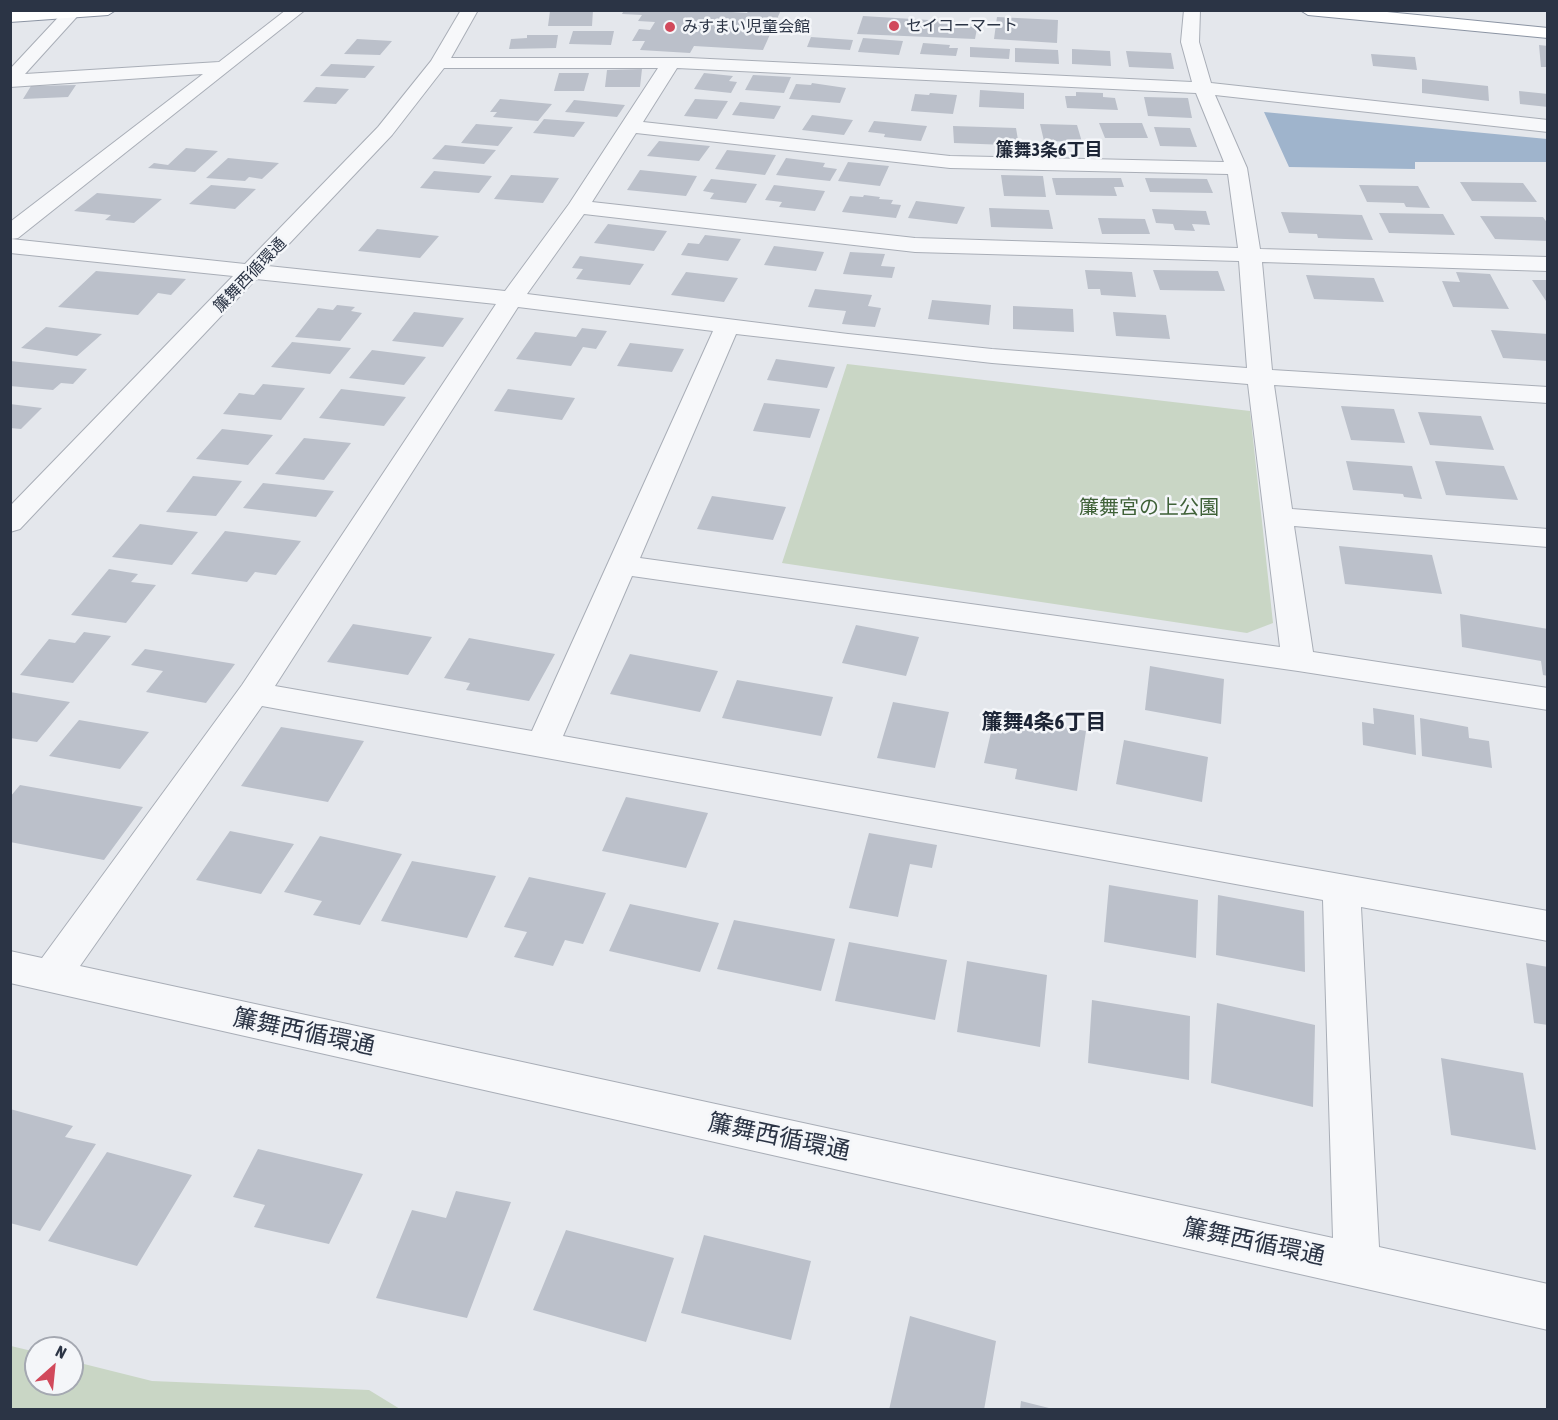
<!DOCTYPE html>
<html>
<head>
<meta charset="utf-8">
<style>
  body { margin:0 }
  #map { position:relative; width:1558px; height:1420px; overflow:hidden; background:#e4e7ec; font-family:"Asap Condensed",sans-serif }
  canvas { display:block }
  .frame { position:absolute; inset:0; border:12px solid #2b3445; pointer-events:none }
  .north { position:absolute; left:24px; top:1336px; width:60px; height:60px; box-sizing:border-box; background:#f4f6f9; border:2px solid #a4a8b1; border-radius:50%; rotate:27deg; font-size:16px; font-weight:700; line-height:24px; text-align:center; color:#2b3445 }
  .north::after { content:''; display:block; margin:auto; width:21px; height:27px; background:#d1495b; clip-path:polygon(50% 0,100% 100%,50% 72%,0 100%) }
</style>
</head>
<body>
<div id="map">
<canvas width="1558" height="1420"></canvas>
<div class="frame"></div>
<div class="north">N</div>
</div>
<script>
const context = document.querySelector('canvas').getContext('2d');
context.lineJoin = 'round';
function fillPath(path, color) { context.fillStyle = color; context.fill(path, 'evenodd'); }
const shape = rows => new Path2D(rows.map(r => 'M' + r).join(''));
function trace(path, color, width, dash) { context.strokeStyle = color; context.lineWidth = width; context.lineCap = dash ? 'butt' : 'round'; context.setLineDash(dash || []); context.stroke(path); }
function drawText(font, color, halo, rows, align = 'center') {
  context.font = font + ' "Asap Condensed","Noto Sans JP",sans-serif'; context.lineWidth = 5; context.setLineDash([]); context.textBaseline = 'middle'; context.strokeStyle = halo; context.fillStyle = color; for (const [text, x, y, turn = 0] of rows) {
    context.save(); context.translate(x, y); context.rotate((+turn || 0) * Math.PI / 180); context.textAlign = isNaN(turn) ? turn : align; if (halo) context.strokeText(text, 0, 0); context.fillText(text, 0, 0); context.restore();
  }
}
fillPath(shape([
  [847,364,1250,411,1273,623,1247,633,782,563],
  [11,1346,36,1352,36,1384,72,1384,72,1361,152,1381,369,1390,400,1409,11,1409]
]), '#c9d6c5');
fillPath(shape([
  [1264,112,1547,139,1547,162,1415,162,1415,169,1289,167]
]), '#9fb4cc');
fillPath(shape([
  [593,10,592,26,548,26,550,11],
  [624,10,733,10,732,12,747,13,749,10,781,10,763,50,694,46,690,53,640,50,645,41,632,41,639,29,650,30,655,22,638,21,642,15,622,14],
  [863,16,978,23,975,39,857,34],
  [997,17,1058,20,1057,43,994,39],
  [573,31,614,31,611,45,569,44],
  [527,35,558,35,556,48,509,49,511,39,527,38],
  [811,37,853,40,850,50,807,47],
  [863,38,903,41,899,55,858,52],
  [357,39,392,41,380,55,344,54],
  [923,43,950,45,949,48,958,48,956,56,920,54],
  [1539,45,1548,46,1548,67,1541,67],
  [970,47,1010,49,1009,59,970,57],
  [1015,48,1058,50,1059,64,1015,62],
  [1072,49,1110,51,1111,66,1072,64],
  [1126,51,1171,53,1174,69,1129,67],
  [1371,54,1415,57,1417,70,1373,66],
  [331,64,375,66,365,78,320,76],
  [642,69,640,87,605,87,607,70],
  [559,73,589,73,584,91,554,91],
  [704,73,733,76,729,81,737,82,731,93,694,89],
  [753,75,791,77,784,93,745,90],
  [1422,79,1488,86,1489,101,1422,93],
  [812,83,846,88,840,103,789,99,796,84,811,85],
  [76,85,68,97,23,99,31,86],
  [316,87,349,89,336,104,303,102],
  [980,90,1024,93,1024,109,979,107],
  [1519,91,1548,94,1548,107,1520,104],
  [1076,92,1103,93,1103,97,1115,98,1118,110,1067,108,1065,96,1076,96],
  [930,93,957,95,953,114,911,111,915,94,929,95],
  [1144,97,1188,98,1192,118,1148,116],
  [500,99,552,104,538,121,493,117,497,112,490,112],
  [695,99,728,101,717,119,684,116],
  [574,100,625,105,617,117,565,112],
  [740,102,781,106,774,119,732,115],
  [812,115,853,120,844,135,802,130],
  [544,119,585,122,574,137,533,133],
  [874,121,927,126,921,141,884,137,885,134,868,132],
  [1099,123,1142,123,1148,138,1105,138],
  [476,124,513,127,498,146,461,143],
  [1040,124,1077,125,1082,142,1044,141],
  [953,126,1016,128,1018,140,1007,140,1007,145,954,143],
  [1154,127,1190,128,1197,147,1160,146],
  [659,141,710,146,699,161,647,156],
  [445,145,496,150,484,164,432,159],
  [186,148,218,151,195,172,148,168,154,163,168,165],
  [727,150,776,155,765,175,715,169],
  [228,158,279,163,262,179,249,177,245,181,206,178],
  [786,158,825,163,823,167,837,169,830,181,776,175],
  [848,162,889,166,880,186,838,181],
  [640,170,697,176,686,196,627,190],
  [434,171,492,176,479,193,420,188],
  [511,175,559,178,543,203,494,199],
  [1001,175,1043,176,1046,197,1004,196],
  [1052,178,1121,178,1124,187,1114,187,1117,196,1056,195],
  [1145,178,1207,179,1213,193,1150,192],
  [711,179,757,184,746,203,710,199,714,193,703,191],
  [1460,182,1523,183,1537,202,1472,201],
  [211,185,256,189,235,209,189,204],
  [774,185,825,191,815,211,779,207,782,202,765,200],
  [1359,185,1418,186,1430,208,1406,207,1404,203,1367,202],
  [97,193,162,199,134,223,105,220,111,215,74,211],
  [864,195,880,197,879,199,893,200,891,204,901,205,896,218,842,212,850,196,863,197],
  [916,201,965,207,957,224,908,218],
  [989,208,1049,210,1053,229,991,227],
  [1152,209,1206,211,1210,225,1192,224,1195,231,1175,230,1173,224,1156,223],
  [1281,212,1362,215,1373,240,1318,238,1317,234,1289,233],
  [1379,213,1443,214,1455,235,1389,233],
  [1480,216,1543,217,1548,224,1548,241,1495,239],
  [1098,218,1145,219,1150,234,1102,234],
  [608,224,667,231,654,251,594,243],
  [377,229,439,236,420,258,358,251],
  [705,235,741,239,728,261,681,255,688,243,699,244],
  [774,246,824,252,816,271,764,265],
  [850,252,885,254,881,266,895,267,892,278,843,274],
  [580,256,644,264,630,285,576,279,583,269,572,268],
  [1085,270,1132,272,1136,297,1101,295,1100,289,1088,289],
  [1153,270,1218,271,1225,291,1160,290],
  [96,271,186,279,171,295,158,293,138,315,58,307],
  [686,272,738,278,724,302,671,295],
  [1456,272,1490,274,1509,309,1453,307,1442,281,1460,282],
  [1306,275,1374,278,1384,302,1314,299],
  [1532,280,1548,280,1548,304],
  [815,289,872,295,868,306,881,308,875,327,842,324,846,311,808,307],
  [932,300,991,305,989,325,928,319],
  [337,305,355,307,351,311,362,313,340,341,295,337,318,308,333,310],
  [1013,306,1073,309,1074,332,1013,329],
  [414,312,464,318,443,347,392,341],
  [1113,312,1166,315,1170,339,1116,336],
  [46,327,102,334,77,356,21,348],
  [582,328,607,331,596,349,583,347,571,366,516,359,535,332,576,337],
  [1491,330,1548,334,1548,361,1503,358],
  [292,342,351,348,330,374,271,367],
  [630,343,684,349,672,372,617,366],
  [372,350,426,357,404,385,349,378],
  [776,359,835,367,827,388,767,380],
  [10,361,87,369,73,384,61,383,53,390,10,386],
  [263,384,305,388,281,420,223,414,239,393,254,395],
  [341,389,406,397,384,426,319,418],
  [508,389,575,398,562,420,494,411],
  [764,403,820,409,810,438,753,431],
  [10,404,42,408,21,429,10,428],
  [1341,406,1394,409,1405,443,1351,440],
  [1418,412,1481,416,1494,450,1430,445],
  [222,429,273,435,248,465,196,459],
  [304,438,351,443,324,480,275,474],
  [1346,461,1412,466,1422,499,1404,497,1403,494,1353,490],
  [1435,461,1504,466,1518,500,1446,495],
  [193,476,242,481,216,516,166,512],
  [263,483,334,491,316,517,243,508],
  [712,496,786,507,773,540,697,529],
  [140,524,198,532,172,565,112,557],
  [225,531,301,541,276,575,255,572,247,582,191,574],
  [1339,546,1432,555,1442,594,1345,584],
  [109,569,138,574,131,582,156,585,126,623,71,615],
  [1460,614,1548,629,1548,676,1543,675,1541,661,1462,647],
  [353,624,432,637,408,675,327,662],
  [856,625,919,637,906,676,842,663],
  [84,632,111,636,73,683,20,675,49,639,75,643],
  [469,638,555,654,529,701,466,690,470,683,444,678],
  [145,649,235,664,206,703,146,692,163,671,131,665],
  [630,654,718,671,700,712,610,694],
  [1150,666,1224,679,1221,724,1145,710],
  [737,680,833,697,821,736,722,718],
  [10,692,70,702,37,742,10,738],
  [893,702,949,712,935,768,877,758],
  [1373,708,1414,715,1416,755,1363,745,1362,722,1374,724],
  [995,715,1086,731,1077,791,1015,779,1017,769,984,763],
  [1420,718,1468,727,1469,738,1489,741,1492,768,1422,756],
  [79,720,149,732,120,769,49,756],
  [281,727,364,741,328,802,241,786],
  [1124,740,1208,757,1202,802,1116,784],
  [20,785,143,807,104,860,10,842,10,797],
  [626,797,708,813,686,868,602,851],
  [230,831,294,844,261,894,196,880],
  [869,833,937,845,932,868,910,864,898,917,849,908],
  [320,836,402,854,360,925,313,915,322,901,284,892],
  [412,861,496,876,467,938,381,921],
  [529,877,606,893,583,944,565,940,553,966,514,957,527,932,504,927],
  [1109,885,1198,900,1196,958,1104,942],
  [1218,895,1304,911,1305,972,1216,955],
  [630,904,719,923,700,972,609,951],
  [734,920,835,939,821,991,717,969],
  [849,942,947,960,935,1020,835,1001],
  [967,961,1047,975,1040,1047,957,1032],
  [1526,963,1548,967,1548,1025,1534,1023],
  [1092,1000,1190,1016,1189,1080,1088,1063],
  [1217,1003,1315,1025,1313,1107,1211,1083],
  [1441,1058,1523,1073,1536,1150,1451,1135],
  [10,1109,73,1126,65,1137,96,1144,40,1231,10,1223],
  [258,1149,363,1174,329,1244,254,1227,265,1205,233,1197],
  [107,1152,192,1175,137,1266,48,1241],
  [456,1191,511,1202,467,1318,376,1298,412,1210,446,1218],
  [566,1230,674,1258,646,1342,533,1310],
  [704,1235,811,1261,791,1340,681,1313],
  [910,1316,996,1341,984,1410,889,1410],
  [1021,1401,1053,1409,1053,1410,1020,1410]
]), '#bbc0ca');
const minor = shape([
  [65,10,83,10,25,74,219,62,286,10,305,10,18,238,11,239,245,264,378,127,431,61,461,10,478,10,451,58,689,58,1192,82,1181,42,1184,10,1200,10,1199,42,1211,83,1548,120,1548,132,1215,95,1247,168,1260,249,1548,257,1548,271,1262,262,1272,370,1548,387,1548,403,1274,385,1292,509,1548,529,1548,547,1294,526,1313,652,1548,688,1548,710,1298,671,632,576,563,736,1548,911,1548,941,1361,907,1379,1247,1548,1284,1548,1330,10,983,10,951,42,958,242,685,496,304,256,279,20,529,10,532,10,506,233,276,10,253,10,222,203,74,10,87,10,69,65,10],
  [444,68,658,68,569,204,505,291,268,266,392,135,444,68],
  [677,68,1196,93,1224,162,950,156,643,122,677,68],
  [636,133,950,168,1228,174,1238,248,915,238,592,202,636,133],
  [584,214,915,252,1239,261,1247,368,992,349,848,334,527,294,584,214],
  [518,307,713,331,532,731,275,686,518,307],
  [736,334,992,363,1248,384,1280,647,640,558,736,334],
  [262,706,1323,900,1333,1238,80,966,262,706]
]);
const highway = shape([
  [30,10,116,10,108,15,10,22,10,12,30,10],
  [1300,10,1367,10,1548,28,1548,38,1308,15,1300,10]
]);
trace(minor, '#a9aeb7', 2);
trace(highway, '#8b94a3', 2);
fillPath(minor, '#f7f8fa');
fillPath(highway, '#fff');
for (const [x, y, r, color] of [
  [894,26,6,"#d1495b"],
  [670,27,6,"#d1495b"]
]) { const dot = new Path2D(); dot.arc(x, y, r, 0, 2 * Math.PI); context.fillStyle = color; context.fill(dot); trace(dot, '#f4f6f9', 2); }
drawText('16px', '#2b3445', '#f4f6f9', [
  ["セイコーマート",906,26],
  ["みすまい児童会館",682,27]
], 'left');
drawText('16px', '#2b3445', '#f4f6f9', [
  ["簾舞西循環通",250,275,-46]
]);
drawText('bold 18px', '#1d2536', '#f4f6f9', [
  ["簾舞3条6丁目",1049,150]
]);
drawText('20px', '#3f6138', '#f4f6f9', [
  ["簾舞宮の上公園",1149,508]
]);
drawText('bold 21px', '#1d2536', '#f4f6f9', [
  ["簾舞4条6丁目",1044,722]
]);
drawText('24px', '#2b3445', '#f4f6f9', [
  ["簾舞西循環通",304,1032,12],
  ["簾舞西循環通",779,1137,12],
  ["簾舞西循環通",1254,1242,12]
]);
</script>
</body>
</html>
